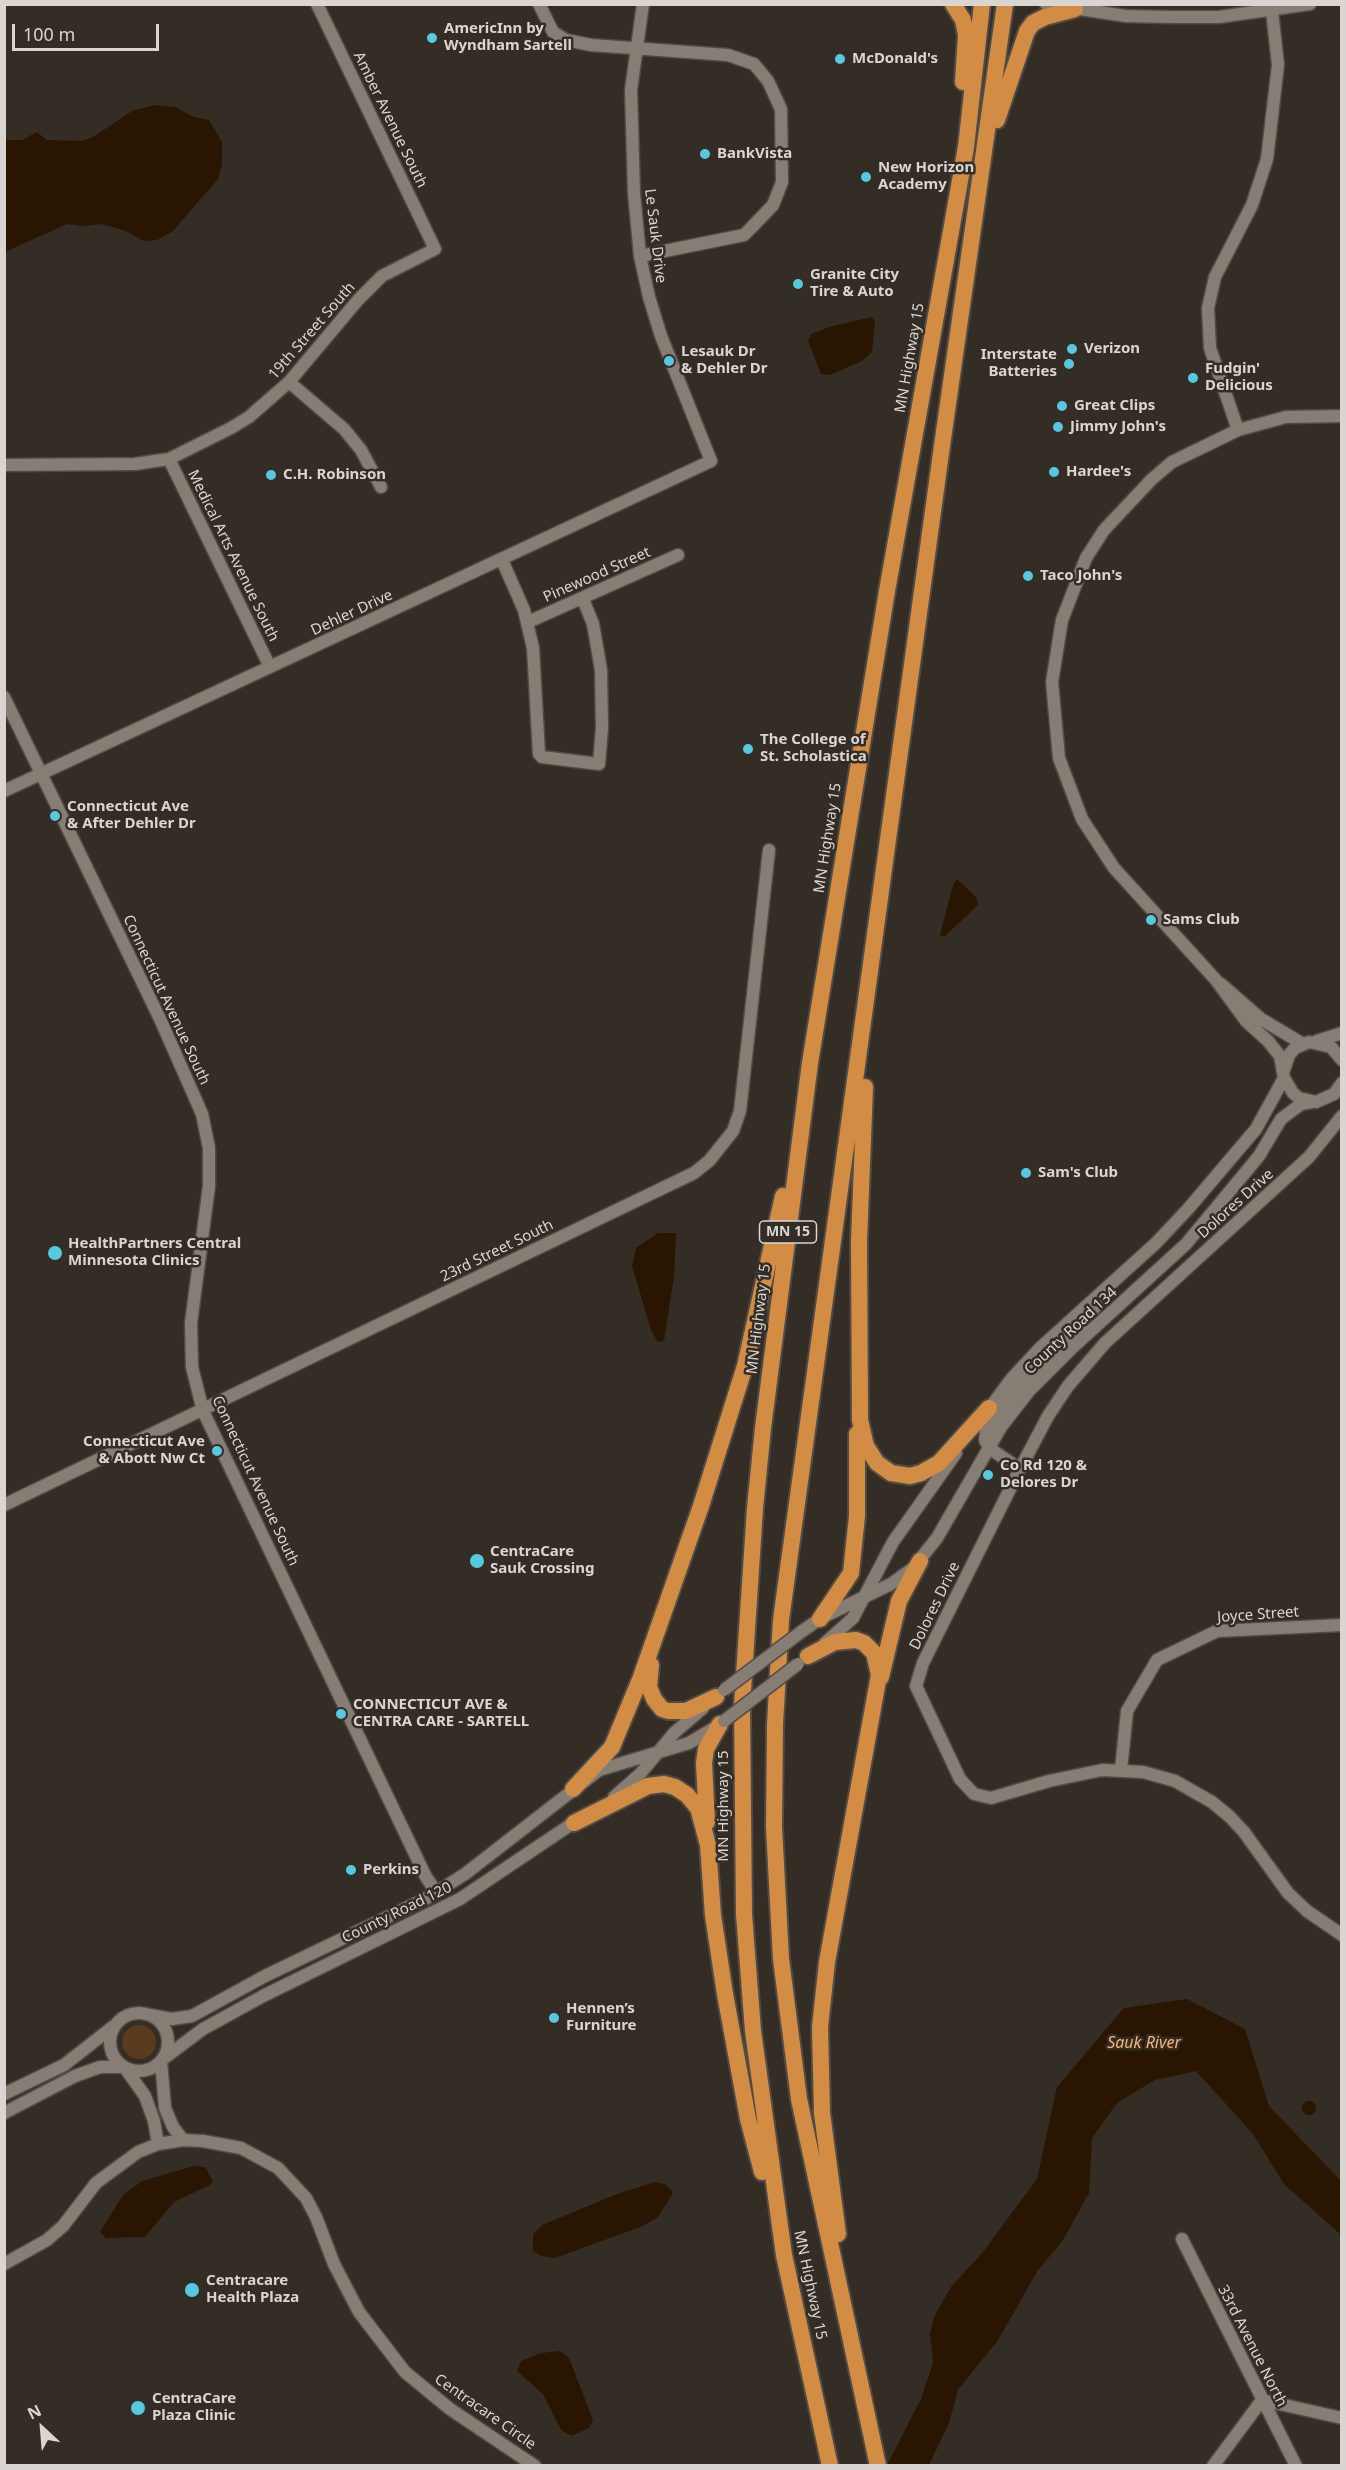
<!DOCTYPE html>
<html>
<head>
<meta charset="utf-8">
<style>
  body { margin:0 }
  #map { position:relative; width:1346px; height:2470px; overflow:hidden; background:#342d26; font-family:"Noto Sans",sans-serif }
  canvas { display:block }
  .frame { position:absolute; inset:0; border:6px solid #dad5d1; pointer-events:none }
  .north { position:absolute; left:12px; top:2398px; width:60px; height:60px; -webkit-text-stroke:4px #342d26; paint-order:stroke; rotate:334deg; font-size:16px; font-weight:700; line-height:24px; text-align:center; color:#dad5d1 }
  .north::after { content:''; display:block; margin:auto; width:21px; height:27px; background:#dad5d1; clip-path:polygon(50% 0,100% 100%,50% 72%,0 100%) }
  .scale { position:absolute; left:12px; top:24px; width:147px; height:27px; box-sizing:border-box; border:3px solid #dad5d1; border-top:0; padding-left:8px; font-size:18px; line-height:21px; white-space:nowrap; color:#dad5d1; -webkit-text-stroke:4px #342d26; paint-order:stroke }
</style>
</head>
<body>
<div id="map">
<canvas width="1346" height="2470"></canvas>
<div class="frame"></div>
<div class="north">N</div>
<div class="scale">100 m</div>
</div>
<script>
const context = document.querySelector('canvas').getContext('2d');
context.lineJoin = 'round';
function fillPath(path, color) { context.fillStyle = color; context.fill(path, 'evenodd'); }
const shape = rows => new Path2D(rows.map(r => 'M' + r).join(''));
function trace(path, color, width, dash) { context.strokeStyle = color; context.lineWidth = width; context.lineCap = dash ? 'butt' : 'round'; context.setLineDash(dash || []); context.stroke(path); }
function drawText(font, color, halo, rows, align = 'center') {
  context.font = font + ' "Noto Sans",sans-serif'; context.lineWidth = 5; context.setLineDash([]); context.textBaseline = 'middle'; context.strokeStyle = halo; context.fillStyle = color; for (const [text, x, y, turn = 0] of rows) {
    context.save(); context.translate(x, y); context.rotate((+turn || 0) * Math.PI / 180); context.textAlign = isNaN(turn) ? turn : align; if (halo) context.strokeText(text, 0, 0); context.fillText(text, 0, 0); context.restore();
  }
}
fillPath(shape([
  '122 2042a17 17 0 1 1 34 0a17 17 0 1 1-34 0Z'
]), '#5b3b1d');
fillPath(shape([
  [155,105,175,107,194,117,209,120,222,142,222,165,218,179,172,232,157,240,144,241,126,231,102,224,83,226,67,224,5,252,5,140,22,140,37,132,47,140,82,141,93,137,132,111],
  [872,317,875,322,872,352,862,361,830,375,821,374,808,341,811,334,829,327],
  [957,879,976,897,978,905,944,937,940,935,953,885],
  [658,1233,676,1233,674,1276,664,1341,658,1342,651,1330,632,1266,636,1248],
  [1187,1999,1245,2029,1269,2106,1341,2181,1341,2235,1284,2184,1253,2134,1196,2071,1155,2080,1117,2103,1092,2138,1089,2193,1063,2240,1038,2270,998,2340,958,2390,949,2423,929,2465,887,2465,921,2399,933,2363,930,2334,934,2317,951,2287,983,2252,1037,2179,1057,2087,1124,2008],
  '1302 2108a7 7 0 1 1 14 0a7 7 0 1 1-14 0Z',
  [194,2166,205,2167,213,2181,210,2185,174,2202,145,2237,106,2238,100,2232,123,2195,142,2181],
  [655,2182,666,2185,672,2191,672,2195,658,2217,643,2226,555,2258,541,2256,533,2251,533,2234,542,2225,617,2194],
  [560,2351,569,2358,593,2420,589,2428,571,2436,561,2430,543,2394,517,2371,521,2361,541,2353]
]), '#2a1501');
const minor = shape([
  [539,4,553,32,566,40,591,45,728,55,754,64,768,81,781,109,782,182,773,205,752,227,744,235,640,256],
  [1046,4,1126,16,1171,17,1219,17,1310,4],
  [289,382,344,429,361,450,381,487],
  [1342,416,1286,417,1238,430,1172,462,1152,479,1104,530,1086,558,1062,620,1052,682,1059,758,1082,819,1114,868,1216,980,1246,1021,1268,1041,1280,1056,1284,1078,1293,1093,1299,1098,1316,1102,1334,1094,1342,1083],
  [1238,430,1210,348,1208,308,1215,277,1252,205,1267,159,1278,65,1272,11],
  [169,459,270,667],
  [4,465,135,464,169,459,231,428,249,417,289,382,358,300,382,276,435,249,317,4],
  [502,560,524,610,533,648,539,754,542,757,599,764,602,728,601,670,593,624,583,599],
  [528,622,678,555],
  [4,697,161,1021,202,1114,209,1148,209,1186,191,1323,192,1367,203,1411,426,1877,437,1893],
  [4,791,711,461,661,336,649,297,640,256,634,193,631,90,643,4],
  [1221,984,1261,1019,1303,1044],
  [1317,1041,1342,1033],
  [1284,1070,1289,1055,1295,1048,1309,1042,1331,1047,1342,1060],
  [1342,1116,1309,1157,1105,1343,1068,1386,1048,1416,1020,1469,923,1663,916,1686,960,1779,974,1794,991,1798,1049,1781,1102,1770,1143,1772,1175,1781,1212,1802,1229,1816,1244,1832,1288,1893,1307,1911,1342,1935],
  [986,1413,1012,1378,1040,1348,1156,1243,1188,1209,1256,1129,1284,1078],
  [1020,1469,989,1448,985,1440,986,1430,1030,1373,1080,1325,1101,1300],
  [4,1505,694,1173,709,1161,733,1131,740,1111,769,850],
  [801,1632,821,1618,891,1584,913,1568,937,1538,1001,1427,1029,1391,1072,1348,1186,1244,1259,1156,1281,1119,1301,1104,1312,1102],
  [825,1643,853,1618,893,1542,956,1453],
  [1121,1770,1127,1711,1157,1660,1217,1631,1342,1625],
  [614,1797,640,1774,674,1733,703,1708],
  '110 2042a29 29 0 1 1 58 0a29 29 0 1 1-58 0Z',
  [150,2015,172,2019,192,2016,265,1976,427,1898,465,1874,599,1770,689,1743,716,1727],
  [163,2059,203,2029,263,1996,460,1899,579,1819],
  [161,2061,165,2108,173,2127,183,2140],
  [125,2068,145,2096,154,2121,158,2144],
  [4,2094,64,2065,114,2026],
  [4,2113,75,2076,100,2067,122,2067],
  [1182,2239,1296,2466],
  [4,2264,47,2240,63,2226,96,2183,138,2152,158,2144,183,2140,203,2141,241,2148,278,2168,306,2198,316,2217,334,2264,359,2312,405,2372,450,2409,535,2466],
  [1213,2466,1262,2400,1342,2418]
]);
const highway = shape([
  [953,4,963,20,966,35,963,82],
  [997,120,1027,31,1033,23,1045,17,1075,9],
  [865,1087,859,1241,860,1420,866,1446,877,1463,891,1473,910,1476,921,1473,939,1463,989,1408],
  [820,1619,851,1573,857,1516,857,1434],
  [808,1656,835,1642,856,1640,864,1643,874,1653,879,1675,827,1962,820,2027,822,2113,838,2234],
  [651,1665,649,1687,654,1699,662,1709,668,1711,686,1711,716,1697],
  [881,1677,899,1601,920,1561],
  [573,1789,612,1747,641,1677,701,1506,745,1366,783,1196],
  [707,1822,704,1763,706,1749,720,1724],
  [574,1823,648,1786,664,1784,675,1787,687,1795,698,1808,708,1845,713,1915,725,1994,748,2119,762,2172],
  [830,2466,784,2255,753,2031,744,1914,742,1706,755,1508,763,1428,810,1063,887,591,966,147,982,4],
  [878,2466,799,2099,781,1959,774,1827,775,1724,781,1620,941,453,1005,4]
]);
trace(minor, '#514b45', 15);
trace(highway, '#514b45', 20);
trace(minor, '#867d75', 12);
trace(highway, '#d38c44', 16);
const minorBridge = shape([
  [724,1690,801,1632],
  [724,1721,798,1664]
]);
trace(minorBridge, '#514b45', 15, []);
trace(minorBridge, '#867d75', 12);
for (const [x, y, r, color] of [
  [432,38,6,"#56c9e1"],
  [840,59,6,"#56c9e1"],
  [705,154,6,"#56c9e1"],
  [866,177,6,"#56c9e1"],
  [798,284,6,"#56c9e1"],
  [1072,349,6,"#56c9e1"],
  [669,361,6,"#56c9e1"],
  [1069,364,6,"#56c9e1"],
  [1193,378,6,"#56c9e1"],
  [1062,406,6,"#56c9e1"],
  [1058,427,6,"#56c9e1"],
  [1054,472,6,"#56c9e1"],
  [271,475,6,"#56c9e1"],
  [1028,576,6,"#56c9e1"],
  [748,749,6,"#56c9e1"],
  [55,816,6,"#56c9e1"],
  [1151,920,6,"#56c9e1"],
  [1026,1173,6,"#56c9e1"],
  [55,1253,8,"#56c9e1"],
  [217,1451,6,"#56c9e1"],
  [988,1475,6,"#56c9e1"],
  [477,1561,8,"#56c9e1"],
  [341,1714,6,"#56c9e1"],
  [351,1870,6,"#56c9e1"],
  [554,2018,6,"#56c9e1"],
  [192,2290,8,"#56c9e1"],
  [138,2408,8,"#56c9e1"]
]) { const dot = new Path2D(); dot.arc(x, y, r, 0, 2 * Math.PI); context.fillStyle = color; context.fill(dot); trace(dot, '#342d26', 2); }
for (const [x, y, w] of [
  [788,1232,57]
]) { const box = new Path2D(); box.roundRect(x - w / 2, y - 11, w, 22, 4.5); context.fillStyle = '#342d26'; context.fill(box); trace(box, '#dad5d1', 1.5); }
drawText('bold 14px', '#dad5d1', null, [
  ["MN 15",788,1232]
]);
drawText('bold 15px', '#dad5d1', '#342d26', [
  ["AmericInn by",444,29],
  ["Wyndham Sartell",444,46],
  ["McDonald's",852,59],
  ["BankVista",717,154],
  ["New Horizon",878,168],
  ["Academy",878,185],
  ["Granite City",810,275],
  ["Tire & Auto",810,292],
  ["Verizon",1084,349],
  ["Lesauk Dr",681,352],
  ["& Dehler Dr",681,369],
  ["Interstate",1057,355,"right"],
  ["Batteries",1057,372,"right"],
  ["Fudgin'",1205,369],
  ["Delicious",1205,386],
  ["Great Clips",1074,406],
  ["Jimmy John's",1070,427],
  ["Hardee's",1066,472],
  ["C.H. Robinson",283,475],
  ["Taco John's",1040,576],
  ["The College of",760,740],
  ["St. Scholastica",760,757],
  ["Connecticut Ave",67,807],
  ["& After Dehler Dr",67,824],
  ["Sams Club",1163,920],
  ["Sam's Club",1038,1173],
  ["HealthPartners Central",68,1244],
  ["Minnesota Clinics",68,1261],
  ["Connecticut Ave",205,1442,"right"],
  ["& Abott Nw Ct",205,1459,"right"],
  ["Co Rd 120 &",1000,1466],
  ["Delores Dr",1000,1483],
  ["CentraCare",490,1552],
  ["Sauk Crossing",490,1569],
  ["CONNECTICUT AVE &",353,1705],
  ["CENTRA CARE - SARTELL",353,1722],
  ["Perkins",363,1870],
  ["Hennen’s",566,2009],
  ["Furniture",566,2026],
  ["Centracare",206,2281],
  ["Health Plaza",206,2298],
  ["CentraCare",152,2399],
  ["Plaza Clinic",152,2416]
], 'left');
drawText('15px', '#dad5d1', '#342d26', [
  ["Amber Avenue South",390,120,64],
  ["Le Sauk Drive",655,236,83],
  ["19th Street South",312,331,-49],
  ["MN Highway 15",910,358,-80],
  ["Medical Arts Avenue South",233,556,64],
  ["Pinewood Street",597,575,-24],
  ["Dehler Drive",352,613,-25],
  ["MN Highway 15",828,838,-81],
  ["Connecticut Avenue South",166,1000,65],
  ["Dolores Drive",1236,1204,-42],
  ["23rd Street South",497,1251,-26],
  ["MN Highway 15",759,1319,-83],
  ["County Road 134",1071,1331,-43],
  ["Connecticut Avenue South",255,1481,65],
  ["Dolores Drive",935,1606,-64],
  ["Joyce Street",1258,1615,-4],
  ["MN Highway 15",724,1806,-90],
  ["County Road 120",397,1913,-26],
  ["MN Highway 15",810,2285,78],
  ["33rd Avenue North",1252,2346,63],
  ["Centracare Circle",485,2412,35]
]);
drawText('italic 16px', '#f7b577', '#342d26', [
  ["Sauk River",1144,2043]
]);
</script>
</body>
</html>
